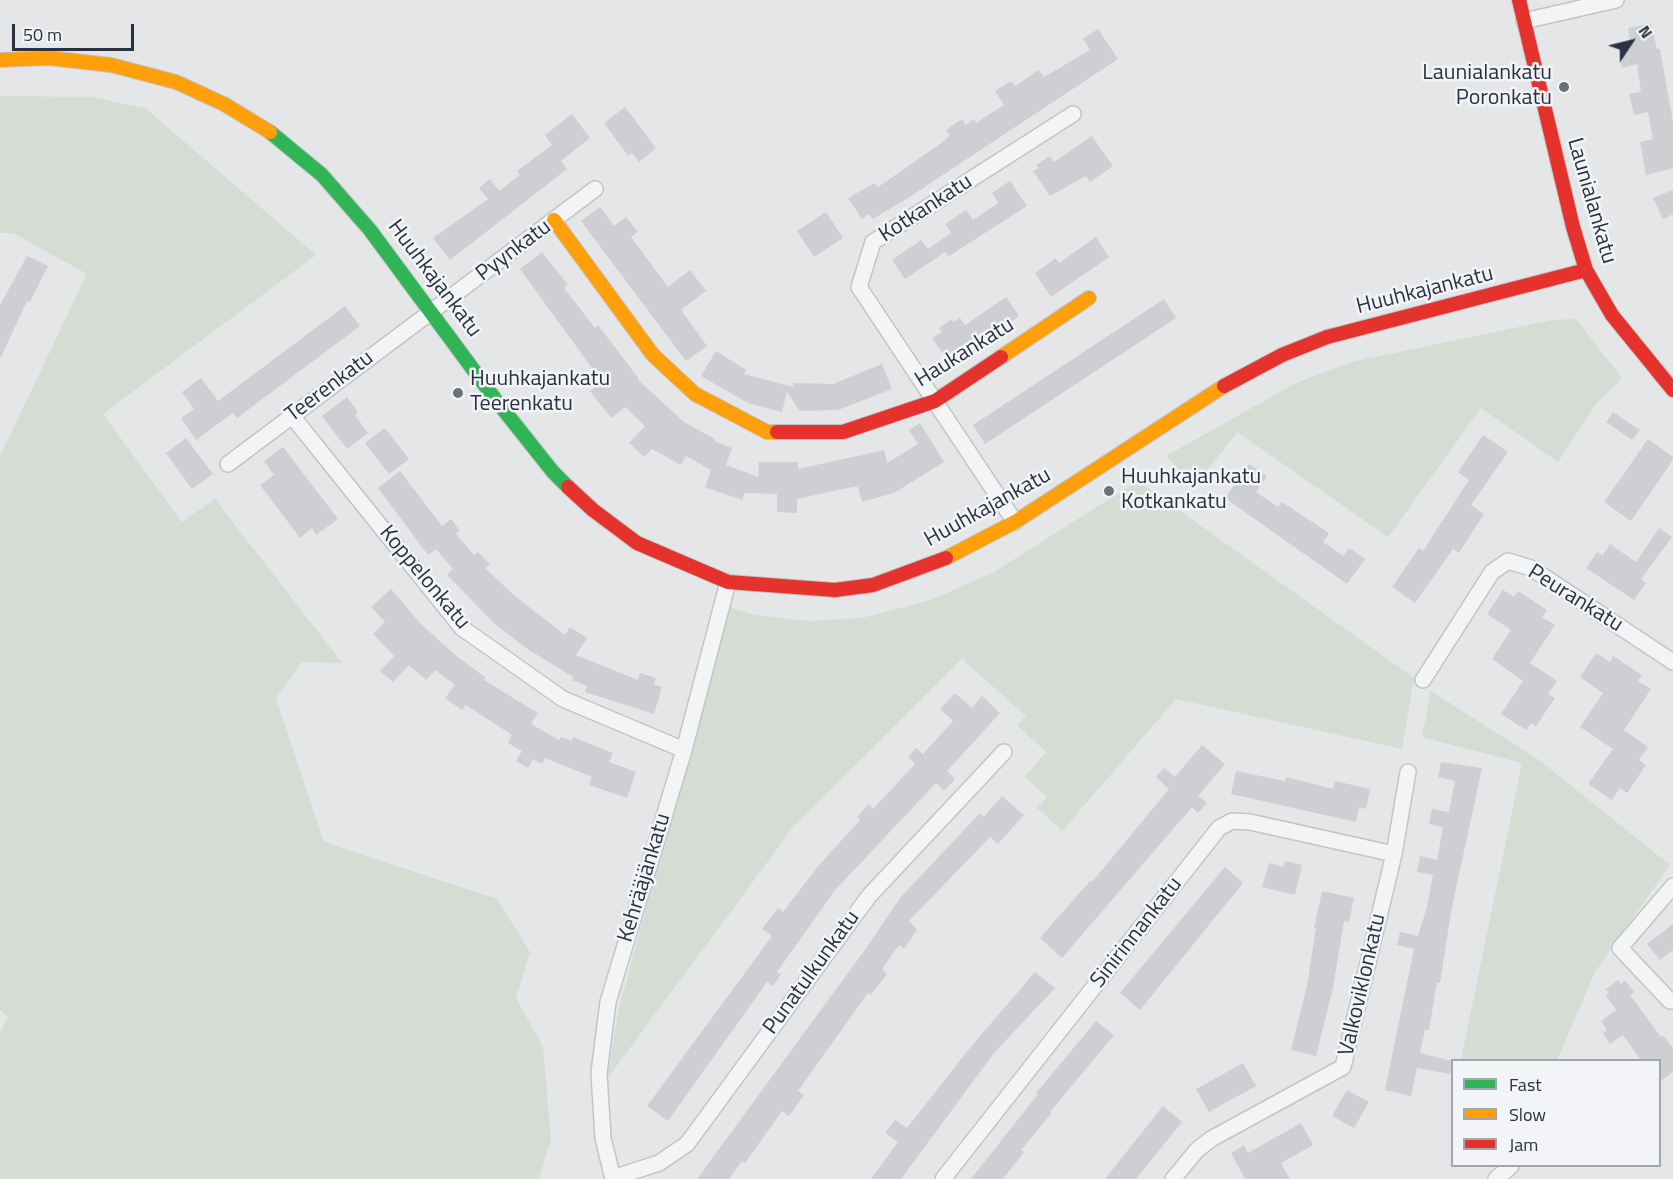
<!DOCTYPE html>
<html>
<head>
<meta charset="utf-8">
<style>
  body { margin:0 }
  #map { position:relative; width:1673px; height:1179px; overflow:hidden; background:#e4e6e8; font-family:"Titillium Web",sans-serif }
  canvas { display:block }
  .legend { position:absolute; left:1451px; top:1059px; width:210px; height:108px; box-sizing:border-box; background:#f2f4f7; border:2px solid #a2a6ae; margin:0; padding:8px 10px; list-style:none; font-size:18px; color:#2b3141 }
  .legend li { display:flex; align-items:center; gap:12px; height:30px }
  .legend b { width:30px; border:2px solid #a2a6ae }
  .north { position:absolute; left:1601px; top:12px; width:60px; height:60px; -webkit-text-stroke:4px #f2f4f7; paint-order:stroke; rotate:55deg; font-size:16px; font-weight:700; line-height:24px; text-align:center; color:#2b3141 }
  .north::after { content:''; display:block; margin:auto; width:21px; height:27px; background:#2b3141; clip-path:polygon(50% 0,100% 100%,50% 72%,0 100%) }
  .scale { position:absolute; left:12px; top:24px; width:122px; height:27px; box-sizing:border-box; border:3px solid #2b3141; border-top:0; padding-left:8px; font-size:18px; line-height:21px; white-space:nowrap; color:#2b3141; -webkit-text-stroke:4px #f2f4f7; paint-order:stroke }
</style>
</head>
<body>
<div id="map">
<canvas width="1673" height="1179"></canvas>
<ul class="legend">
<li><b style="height:8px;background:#30b455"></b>Fast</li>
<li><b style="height:8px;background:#ff9f0a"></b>Slow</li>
<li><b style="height:8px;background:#e5322d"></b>Jam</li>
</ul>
<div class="north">N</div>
<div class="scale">50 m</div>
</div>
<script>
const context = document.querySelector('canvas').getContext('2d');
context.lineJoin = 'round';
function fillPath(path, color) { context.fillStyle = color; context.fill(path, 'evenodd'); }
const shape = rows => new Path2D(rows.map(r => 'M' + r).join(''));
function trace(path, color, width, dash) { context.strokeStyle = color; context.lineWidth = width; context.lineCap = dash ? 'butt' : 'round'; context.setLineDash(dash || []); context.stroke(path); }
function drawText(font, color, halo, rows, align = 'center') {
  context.font = font + ' "Titillium Web",sans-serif'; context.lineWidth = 5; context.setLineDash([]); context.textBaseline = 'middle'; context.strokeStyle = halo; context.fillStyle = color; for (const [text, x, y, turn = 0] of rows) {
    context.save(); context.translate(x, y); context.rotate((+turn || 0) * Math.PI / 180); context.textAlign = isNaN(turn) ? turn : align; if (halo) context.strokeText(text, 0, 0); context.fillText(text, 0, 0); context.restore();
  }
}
fillPath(shape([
  [0,96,91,97,145,108,316,255,103,414,182,522,215,499,342,663,302,662,276,698,324,842,497,899,530,952,516,998,543,1047,551,1139,539,1179,0,1179,0,1034,8,1017,0,1010,0,456,87,274,13,233,0,233],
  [1576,319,1622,378,1596,404,1558,462,1481,408,1388,537,1237,432,1195,486,1166,456,1296,383,1352,362,1552,320],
  [1138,481,1414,678,1402,749,1176,699,1062,831,1037,808,1047,797,1025,777,1046,752,1017,725,1026,716,962,659,794,826,607,1079,619,1008,728,607,754,615,809,621,862,618,931,600,994,572],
  [1431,691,1539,760,1670,865,1595,972,1557,1060,1461,1060,1522,763,1422,737]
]), '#d4dcd4');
fillPath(shape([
  [1651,23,1657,49,1660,49,1673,122,1673,168,1646,175,1640,142,1653,139,1648,112,1634,115,1629,94,1641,92,1637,64,1622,68,1618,46,1630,43,1628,28],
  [1098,29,1118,59,908,198,873,219,869,214,862,219,848,198,875,183,878,187,943,142,950,135,946,130,962,119,966,125,974,119,976,123,1004,105,995,91,1011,81,1015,86,1039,70,1044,77,1090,50,1083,39],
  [625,107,656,148,639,162,632,153,628,156,604,123],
  [572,114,590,138,561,161,567,169,450,260,433,238,488,199,479,188,490,179,499,191,520,175,517,171,552,145,545,135],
  [1092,136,1113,166,1090,182,1086,176,1050,196,1033,171,1039,168,1036,165,1050,156,1054,162],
  [1010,181,1027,206,949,256,945,252,905,279,892,260,921,240,928,249,951,233,945,224,966,210,973,220,998,203,992,193],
  [1673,190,1673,214,1663,219,1653,198],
  [600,207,614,226,626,217,638,232,631,237,668,287,690,270,706,291,681,310,707,346,686,361,581,221],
  [826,212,843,238,814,257,797,231],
  [1096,237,1109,257,1051,297,1035,273,1056,258,1059,263],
  [542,252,568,285,564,288,595,328,598,325,639,379,638,380,684,422,715,439,714,441,732,448,726,465,758,477,759,462,798,462,798,469,884,450,887,463,918,444,909,430,920,423,944,462,894,493,862,502,858,487,852,487,797,499,797,513,777,512,777,494,745,493,742,500,705,487,711,470,686,456,681,465,652,449,644,457,629,443,645,426,625,407,611,418,590,391,602,382,520,269],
  [27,256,48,266,30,302,27,301,0,359,0,305],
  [1006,297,1019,316,990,336,986,330,945,357,932,338,942,332,939,328,952,319,954,322,960,318,965,325],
  [1164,299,1176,318,985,444,973,425],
  [345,306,360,326,237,418,233,413,196,440,181,418,194,409,182,392,201,378,218,401],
  [716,351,746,370,744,374,793,387,793,383,833,384,882,364,892,389,838,410,800,411,787,392,782,412,748,403,701,376],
  [347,397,358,412,355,415,368,433,347,449,322,416],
  [1613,412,1640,430,1632,440,1606,422],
  [385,428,409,459,389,474,365,443],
  [1483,435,1508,452,1471,505,1484,514,1459,553,1453,549,1415,603,1392,587,1419,548,1423,551,1469,480,1458,472],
  [186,438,213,474,192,489,166,453],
  [1648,439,1673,457,1673,460,1631,521,1604,502],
  [283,447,338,519,316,535,312,528,300,538,260,485,274,475,264,461],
  [1249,464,1267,476,1256,492,1278,507,1282,502,1329,533,1323,542,1343,556,1349,548,1365,559,1347,584,1225,498],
  [400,471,442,526,451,519,460,531,456,534,474,555,478,552,490,564,485,568,515,596,565,635,570,627,587,638,576,655,638,680,640,673,656,678,654,685,662,687,654,714,585,692,587,686,572,680,573,677,526,648,495,624,447,575,453,569,436,549,428,555,378,488],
  [1659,528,1672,537,1641,579,1646,583,1634,600,1586,568,1597,552,1603,555,1610,544,1636,562],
  [391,589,419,622,455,655,486,678,484,680,538,713,531,724,559,740,561,737,572,741,573,737,613,753,609,762,636,772,627,798,589,785,592,777,545,758,542,764,533,759,528,768,516,761,522,751,508,743,512,735,466,705,462,710,445,698,455,685,435,670,426,680,409,665,393,682,380,671,394,656,373,634,385,622,371,607],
  [1503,590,1514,597,1518,591,1547,610,1542,617,1555,625,1530,663,1557,681,1548,694,1555,698,1536,726,1531,723,1526,730,1501,714,1523,681,1492,659,1511,630,1487,614],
  [1596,653,1610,662,1613,656,1642,675,1638,681,1651,689,1624,730,1648,747,1639,760,1646,765,1627,793,1620,788,1612,800,1588,784,1613,749,1580,727,1603,693,1580,677],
  [955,693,972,708,982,696,1000,713,947,771,955,779,944,791,936,783,836,889,777,972,781,974,773,986,767,982,668,1121,647,1106,772,936,762,929,778,908,783,912,819,865,860,820,857,817,869,804,873,809,915,764,908,757,916,748,923,754,953,721,940,709],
  [1202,745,1225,764,1198,796,1207,803,1198,813,1192,807,1062,958,1040,938,1091,880,1092,882,1169,789,1156,777,1164,768,1175,777],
  [1441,762,1482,768,1451,912,1440,983,1437,983,1429,1030,1425,1030,1420,1053,1452,1061,1450,1074,1417,1068,1411,1096,1385,1090,1414,949,1397,945,1400,932,1418,936,1427,907,1433,875,1417,872,1420,856,1437,860,1443,827,1429,824,1432,809,1449,812,1455,781,1438,777],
  [1236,771,1285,781,1286,777,1333,789,1335,781,1370,789,1366,809,1359,807,1356,822,1231,794],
  [1002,796,1024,815,998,844,990,837,909,921,917,930,904,949,899,945,882,969,887,974,871,995,868,993,798,1091,804,1095,789,1116,782,1111,745,1163,742,1161,729,1179,697,1179,867,947,900,898,980,813,984,817],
  [1285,861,1302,865,1295,895,1262,887,1269,863,1283,867],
  [1225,867,1243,883,1140,1010,1120,993],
  [1322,891,1354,898,1349,922,1344,921,1333,988,1316,1056,1291,1050,1307,986,1316,928,1314,928],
  [1673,924,1673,950,1660,960,1647,944],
  [1035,972,1055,988,994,1053,901,1179,871,1179,898,1142,885,1133,895,1120,907,1128,969,1049],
  [1618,980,1621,984,1625,980,1634,992,1630,995,1661,1037,1663,1035,1673,1048,1673,1072,1659,1082,1659,1060,1641,1060,1623,1035,1610,1044,1603,1033,1607,1030,1601,1021,1616,1010,1606,996,1609,993,1606,989],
  [1096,1021,1114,1035,1050,1112,1052,1113,1021,1150,1024,1152,1003,1179,971,1179,1038,1094,1036,1093],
  [1243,1063,1256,1086,1209,1112,1196,1089],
  [1347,1090,1369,1102,1354,1128,1332,1116],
  [1163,1106,1182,1122,1136,1179,1105,1179],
  [1301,1123,1313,1145,1281,1163,1290,1179,1245,1179,1231,1153,1244,1145,1248,1153]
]), '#cecfd2');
const street = shape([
  [1524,21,1616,0],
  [292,416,462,628,563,699,684,750],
  [228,464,595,189],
  [1015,522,859,287,873,242,1073,114],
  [1423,680,1492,572,1508,561,1531,568,1673,662],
  [1670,1001,1620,948,1673,886],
  [613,1178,659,1163,687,1144,869,896,1004,752],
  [613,1179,603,1138,599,1073,608,1002,684,750,728,582],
  [943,1179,1219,828,1232,821,1250,822,1394,854],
  [1173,1179,1197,1150,1211,1139,1343,1067,1394,854,1408,772],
  [1496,1179,1511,1166]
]);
const fast = shape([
  [270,132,322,175,370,230,495,399,553,472,568,487]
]);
const slow = shape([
  [0,60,49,58,111,65,176,82,224,104,270,132],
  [554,220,653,355,695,394,767,432,777,432],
  [1001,357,1089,298],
  [946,558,1015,522,1224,386]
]);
const jam = shape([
  [1519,0,1573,227,1586,270,1612,315,1673,390],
  [1224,386,1282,355,1327,337,1586,270],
  [777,432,843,432,935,401,1001,357],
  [568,487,593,510,637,543,728,582,835,590,873,585,946,558]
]);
trace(street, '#c2c4c6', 18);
trace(fast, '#c2c4c6', 16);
trace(slow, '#c2c4c6', 16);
trace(jam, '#c2c4c6', 16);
trace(street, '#f3f4f5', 15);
trace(fast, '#30b455', 14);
trace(slow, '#ff9f0a', 14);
trace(jam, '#e5322d', 14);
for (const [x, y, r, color] of [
  [1564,87,6,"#6c707b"],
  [458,393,6,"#6c707b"],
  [1109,491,6,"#6c707b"]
]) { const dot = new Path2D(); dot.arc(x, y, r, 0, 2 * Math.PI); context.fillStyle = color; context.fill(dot); trace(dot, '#f2f4f7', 2); }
drawText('22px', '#2b3141', '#f2f4f7', [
  ["Launialankatu",1552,74,"right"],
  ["Poronkatu",1552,99,"right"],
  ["Huuhkajankatu",470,380],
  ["Teerenkatu",470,405],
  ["Huuhkajankatu",1121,478],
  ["Kotkankatu",1121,503]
], 'left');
drawText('22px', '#2b3141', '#f2f4f7', [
  ["Launialankatu",1591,201,74],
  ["Kotkankatu",926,209,-33],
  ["Pyynkatu",514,251,-37],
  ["Huuhkajankatu",434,279,53],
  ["Huuhkajankatu",1425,291,-14],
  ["Haukankatu",965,353,-32],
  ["Teerenkatu",330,387,-37],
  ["Huuhkajankatu",988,508,-29],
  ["Koppelonkatu",424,578,50],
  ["Peurankatu",1575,599,32],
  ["Kehrääjänkatu",645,878,-73],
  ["Sinirinnankatu",1137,933,-52],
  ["Punatulkunkatu",812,973,-54],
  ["Valkoviklonkatu",1363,985,-77]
]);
</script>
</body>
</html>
